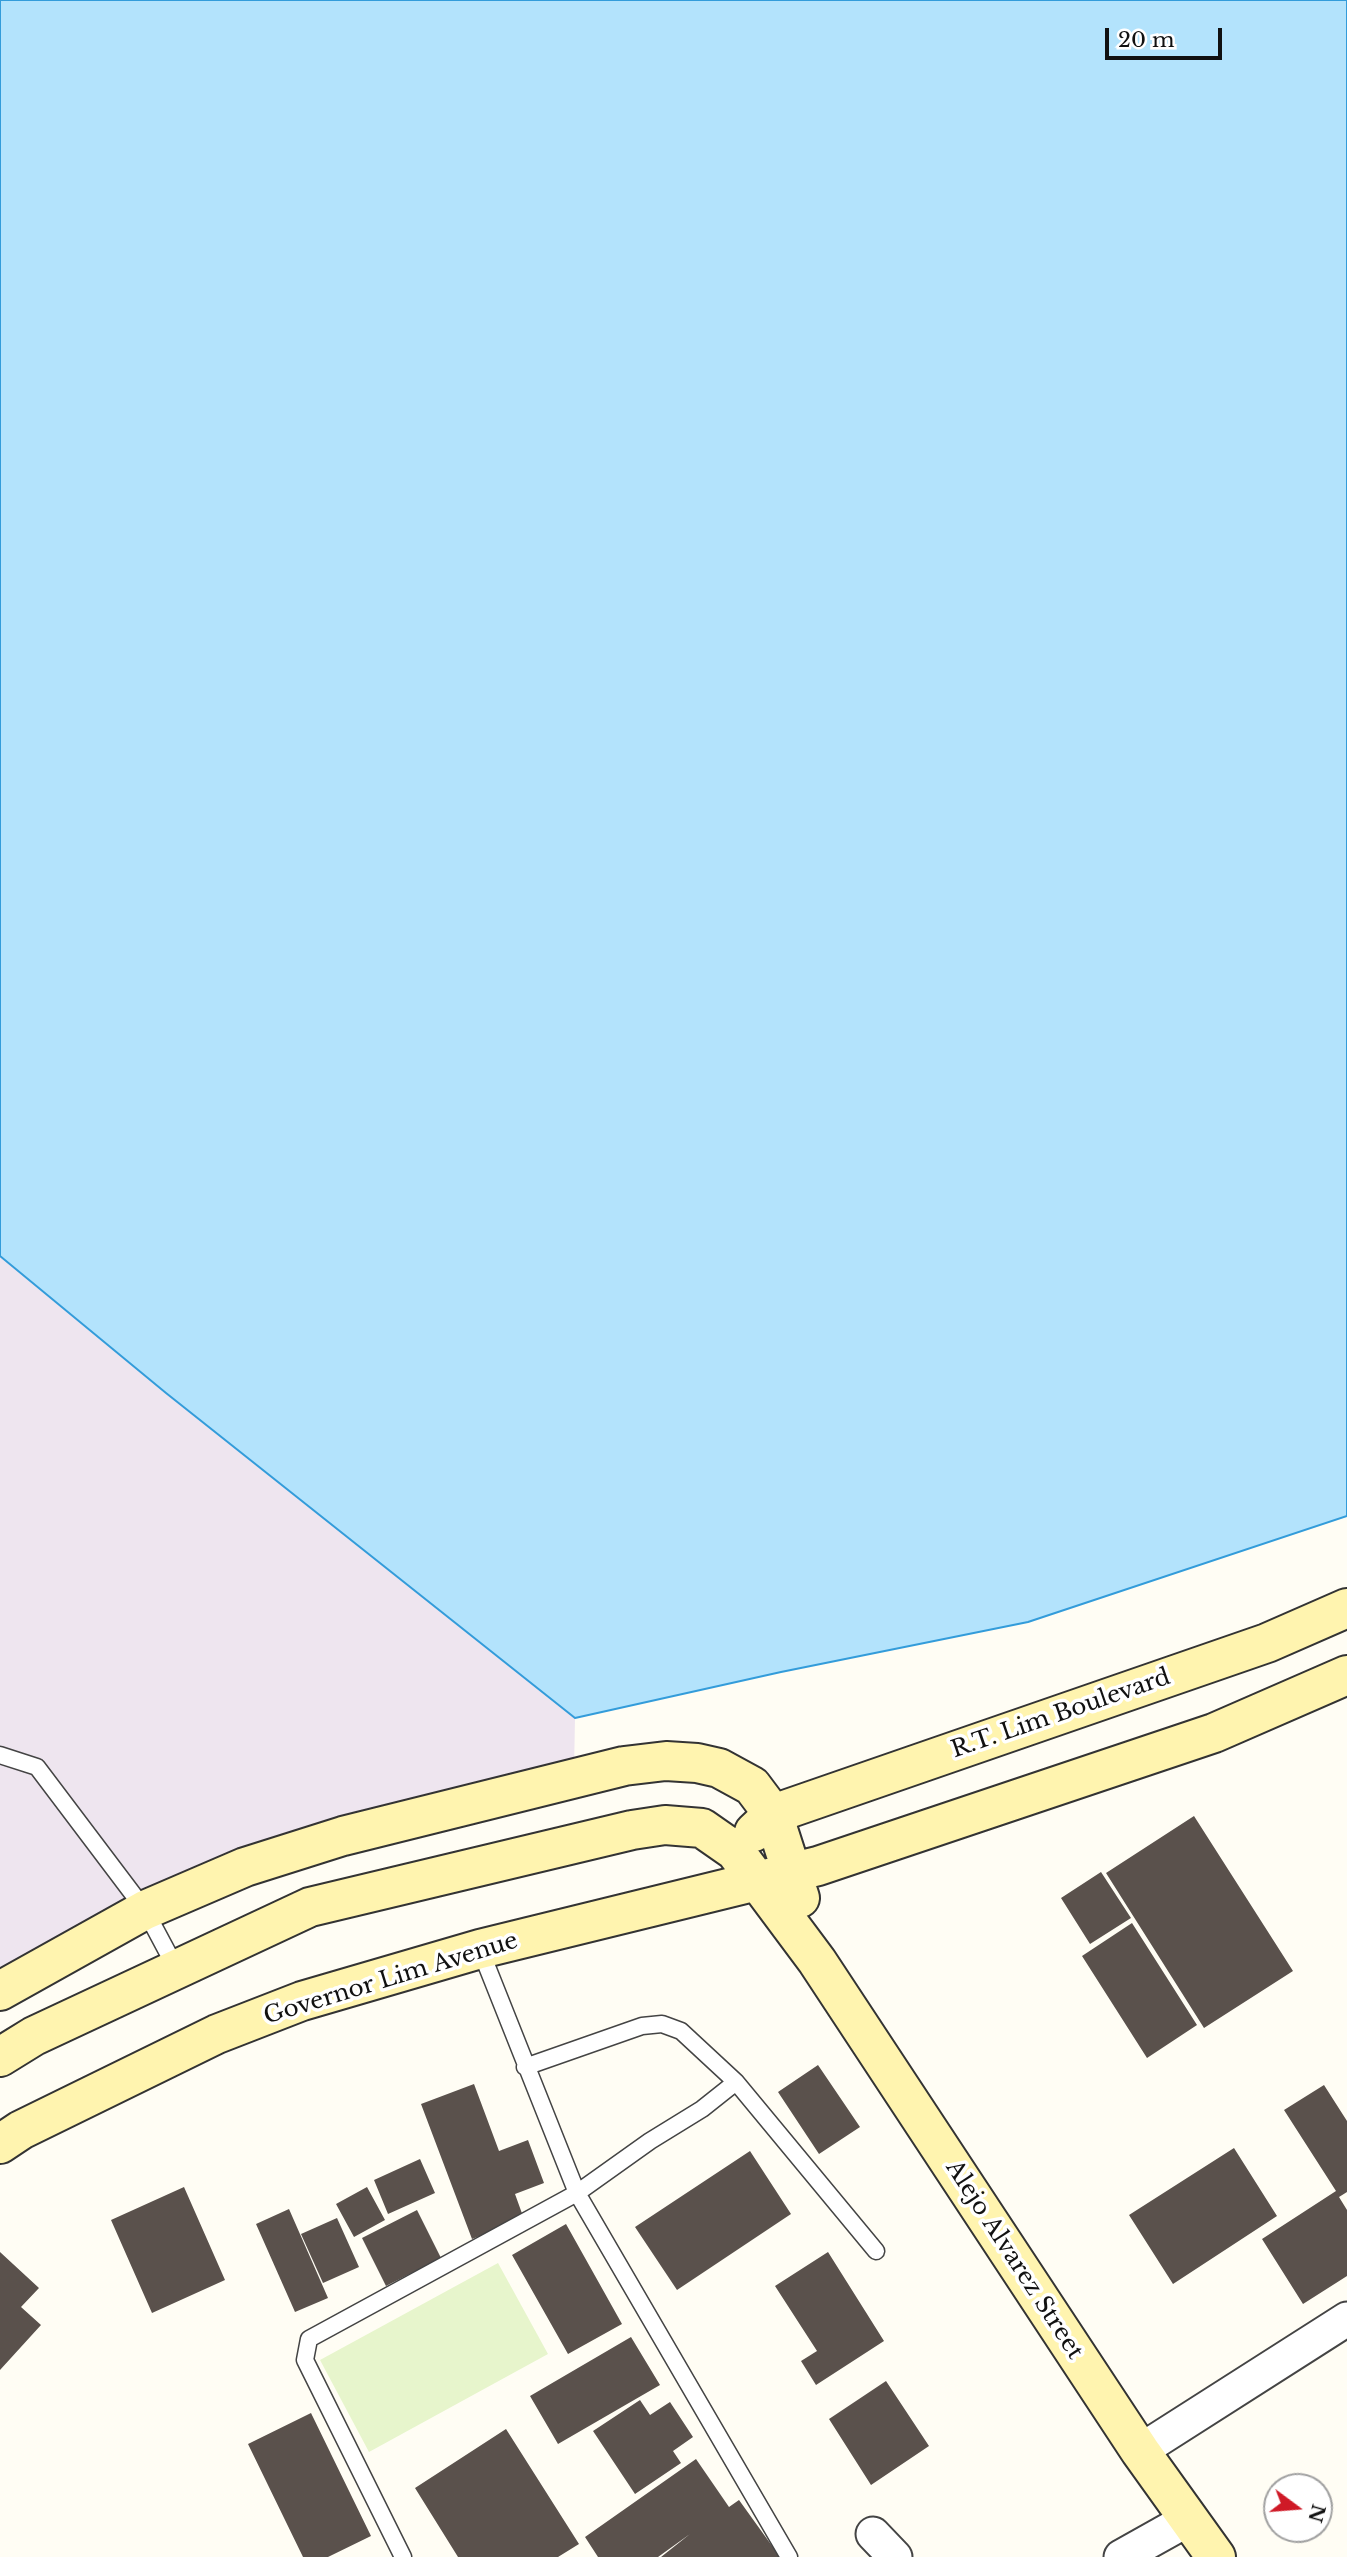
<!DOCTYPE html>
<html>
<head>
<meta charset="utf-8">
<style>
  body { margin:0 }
  #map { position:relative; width:1347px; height:2557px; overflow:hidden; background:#fffdf4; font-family:"Libre Baskerville",serif }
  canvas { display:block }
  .north { position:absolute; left:1263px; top:2473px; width:70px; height:70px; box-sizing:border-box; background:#fff; border:2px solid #a0a0a0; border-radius:50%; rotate:106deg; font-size:19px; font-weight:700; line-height:28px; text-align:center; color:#111 }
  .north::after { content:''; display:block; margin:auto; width:24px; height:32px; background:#cf1a27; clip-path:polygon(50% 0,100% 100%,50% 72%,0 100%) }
  .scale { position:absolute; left:1105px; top:28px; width:117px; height:32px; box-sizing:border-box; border:4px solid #111; border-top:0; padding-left:9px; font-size:21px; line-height:24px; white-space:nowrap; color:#111; -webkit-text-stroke:5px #fff; paint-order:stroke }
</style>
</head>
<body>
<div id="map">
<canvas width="1347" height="2557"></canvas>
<div class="north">N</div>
<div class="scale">20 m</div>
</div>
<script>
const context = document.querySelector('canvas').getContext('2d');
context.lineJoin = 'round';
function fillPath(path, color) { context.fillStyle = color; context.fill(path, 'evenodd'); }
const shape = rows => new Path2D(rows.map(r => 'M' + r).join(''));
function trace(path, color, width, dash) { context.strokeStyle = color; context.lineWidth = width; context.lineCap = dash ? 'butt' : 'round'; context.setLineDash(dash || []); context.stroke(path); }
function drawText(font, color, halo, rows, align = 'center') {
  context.font = font + ' "Libre Baskerville",serif'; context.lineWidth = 7; context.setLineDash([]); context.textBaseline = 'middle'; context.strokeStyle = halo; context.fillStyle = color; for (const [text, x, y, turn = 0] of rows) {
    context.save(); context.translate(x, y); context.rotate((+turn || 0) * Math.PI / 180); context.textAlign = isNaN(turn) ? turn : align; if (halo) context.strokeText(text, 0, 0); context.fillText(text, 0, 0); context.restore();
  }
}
fillPath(shape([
  [0,1256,166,1393,575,1718,574,1771,60,1937,0,1968]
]), '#eee5ef');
fillPath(shape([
  [498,2263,548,2354,369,2452,320,2360]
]), '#e7f5cc');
const water = shape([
  [0,0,1347,0,1347,1516,1028,1622,781,1672,575,1718,166,1393,0,1256,0,0]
]);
fillPath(water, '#b3e3fc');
trace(water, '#339cda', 2);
fillPath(shape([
  [1194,1816,1293,1971,1204,2028,1106,1873],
  [1101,1872,1131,1918,1090,1944,1061,1898],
  [1132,1923,1197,2025,1147,2058,1082,1956],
  [818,2065,860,2127,819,2154,778,2092],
  [474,2084,499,2151,528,2140,544,2183,515,2194,524,2219,472,2239,421,2104],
  [1324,2085,1347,2121,1347,2192,1339,2197,1347,2210,1347,2276,1303,2304,1262,2239,1336,2191,1284,2110],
  [1234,2148,1277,2216,1173,2284,1129,2215],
  [750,2151,791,2214,677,2290,635,2227],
  [420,2159,435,2193,388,2214,374,2180],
  [184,2187,225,2280,152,2313,111,2220],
  [367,2187,385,2220,354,2237,336,2204],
  [289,2209,328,2298,295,2312,256,2224],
  [417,2210,441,2258,386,2286,362,2238],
  [337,2218,359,2267,323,2283,301,2234],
  [566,2224,622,2324,568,2354,512,2255],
  [0,2252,39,2288,21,2307,41,2325,0,2370],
  [828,2252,884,2341,816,2385,801,2361,817,2351,775,2286],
  [631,2337,660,2385,558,2444,530,2396],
  [886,2381,929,2446,871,2485,829,2419],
  [640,2400,650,2415,670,2402,693,2437,673,2451,681,2463,635,2494,593,2431],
  [311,2413,371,2536,328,2557,303,2557,248,2444],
  [506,2429,579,2544,558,2557,458,2557,415,2488],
  [696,2459,729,2507,739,2500,780,2557,661,2557,690,2534,658,2557,598,2557,585,2537]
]), '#5a514c');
const lane = shape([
  [0,1755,37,1767,145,1910,177,1970],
  [480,1949,577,2193,789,2557],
  [525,2067,642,2026,662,2024,681,2031,736,2082,876,2251],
  [403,2557,305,2360,309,2339,577,2193,650,2141,702,2109,736,2082]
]);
const street = shape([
  [1140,2451,1347,2319],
  [873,2534,895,2557],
  [1121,2557,1187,2520]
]);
const secondary = shape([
  [754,1832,773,1814,1267,1643,1347,1608],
  [0,1991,145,1910,245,1867,343,1836,624,1766,666,1761,697,1763,719,1768,752,1786,773,1814,800,1898],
  [0,2057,34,2036,310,1907,632,1830,665,1825,702,1828,735,1851,817,1961,1140,2451,1216,2557],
  [0,2144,21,2130,217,2034,302,2001,480,1949,818,1866,1214,1733,1347,1675]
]);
trace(lane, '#444', 19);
trace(street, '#444', 37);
trace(secondary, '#333', 42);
trace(lane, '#fff', 16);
trace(street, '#fff', 33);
trace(secondary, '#fff4af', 38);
drawText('23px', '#111', '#fff', [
  ["R.T. Lim Boulevard",1061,1714,-19],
  ["Governor Lim Avenue",391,1979,-17],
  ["Alejo Alvarez Street",1014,2260,57]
]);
</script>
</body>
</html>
